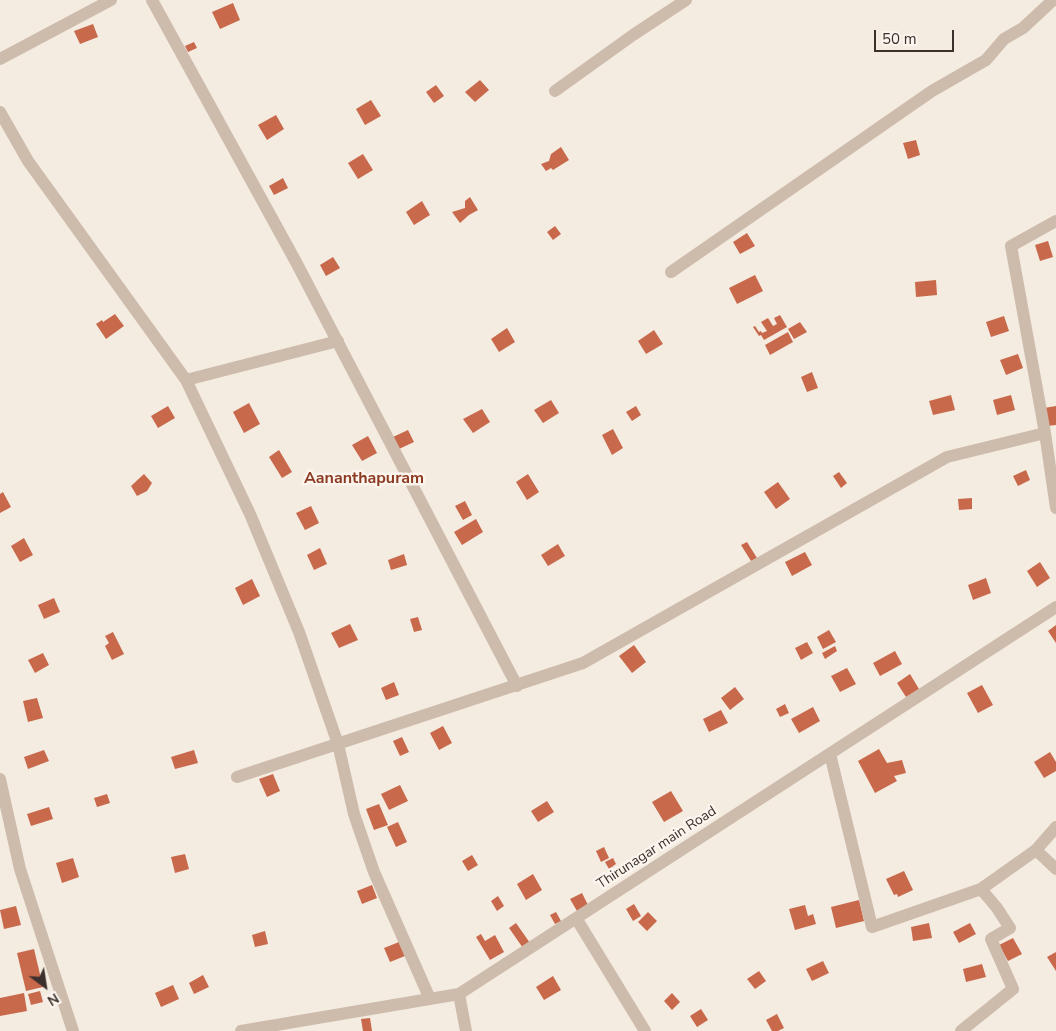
<!DOCTYPE html>
<html>
<head>
<meta charset="utf-8">
<style>
  body { margin:0 }
  #map { position:relative; width:1056px; height:1031px; overflow:hidden; background:#f4ebe1; font-family:"Nunito Sans",sans-serif }
  canvas { display:block }
  .north { position:absolute; left:20px; top:961px; width:50px; height:50px; -webkit-text-stroke:4px #fbf5ee; paint-order:stroke; rotate:149deg; font-size:14px; font-weight:700; line-height:20px; text-align:center; color:#3b302b }
  .north::after { content:''; display:block; margin:auto; width:18px; height:22px; background:#3b302b; clip-path:polygon(50% 0,100% 100%,50% 72%,0 100%) }
  .scale { position:absolute; left:874px; top:30px; width:80px; height:22px; box-sizing:border-box; border:2px solid #3b302b; border-top:0; padding-left:6px; font-size:15px; line-height:18px; white-space:nowrap; color:#3b302b; -webkit-text-stroke:4px #fbf5ee; paint-order:stroke }
</style>
</head>
<body>
<div id="map">
<canvas width="1056" height="1031"></canvas>
<div class="north">N</div>
<div class="scale">50 m</div>
</div>
<script>
const context = document.querySelector('canvas').getContext('2d');
context.lineJoin = 'round';
function fillPath(path, color) { context.fillStyle = color; context.fill(path, 'evenodd'); }
const shape = rows => new Path2D(rows.map(r => 'M' + r).join(''));
function trace(path, color, width, dash) { context.strokeStyle = color; context.lineWidth = width; context.lineCap = dash ? 'butt' : 'round'; context.setLineDash(dash || []); context.stroke(path); }
function drawText(font, color, halo, rows, align = 'center') {
  context.font = font + ' "Nunito Sans",sans-serif'; context.lineWidth = 5; context.setLineDash([]); context.textBaseline = 'middle'; context.strokeStyle = halo; context.fillStyle = color; for (const [text, x, y, turn = 0] of rows) {
    context.save(); context.translate(x, y); context.rotate((+turn || 0) * Math.PI / 180); context.textAlign = isNaN(turn) ? turn : align; if (halo) context.strokeText(text, 0, 0); context.fillText(text, 0, 0); context.restore();
  }
}
fillPath(shape([
  [233,3,240,20,220,29,212,12],
  [93,24,98,37,80,44,74,31],
  [194,42,197,48,188,52,185,46],
  [480,80,489,90,475,102,465,92],
  [436,85,444,96,434,103,426,92],
  [371,100,381,116,365,125,356,109],
  [276,115,284,129,267,140,258,125],
  [916,140,920,155,908,159,903,143],
  [561,147,569,160,553,170,551,168,546,171,541,164,549,161,551,154],
  [363,154,373,170,358,179,348,163],
  [283,178,288,188,274,195,269,186],
  [470,197,478,210,469,215,460,223,452,212,465,208,465,201],
  [422,201,430,215,414,225,406,212],
  [555,226,561,234,553,240,547,232],
  [747,233,755,246,740,254,733,242],
  [1048,241,1053,257,1040,261,1035,245],
  [333,257,340,268,326,276,320,265],
  [755,275,763,291,737,304,729,288],
  [936,280,937,295,916,297,915,282],
  [115,314,124,326,106,339,96,324,102,320,103,322],
  [780,315,787,327,764,340,761,335,759,336,753,327,755,326,759,332,761,331,762,333,767,331,761,322,768,318,773,326,777,324,774,318],
  [1004,316,1009,331,991,337,986,322],
  [800,322,807,332,794,339,788,329],
  [507,328,515,342,499,352,491,339],
  [654,330,663,344,646,354,638,341],
  [788,332,793,342,770,355,765,345],
  [1018,354,1023,368,1006,375,1000,360],
  [812,372,818,388,807,392,801,377],
  [951,395,955,410,933,415,929,401],
  [1011,395,1015,410,997,415,993,400],
  [551,400,559,413,543,423,534,410],
  [249,403,260,424,244,433,233,412],
  [168,406,175,418,158,428,151,416],
  [636,406,641,415,632,421,626,412],
  [1056,406,1056,425,1047,426,1044,408],
  [482,409,490,422,473,433,463,419],
  [613,429,623,448,612,455,602,435],
  [408,430,414,442,399,449,393,437],
  [368,436,377,453,362,461,352,445],
  [279,450,292,472,282,478,269,457],
  [1026,470,1030,480,1018,486,1013,476],
  [839,472,847,483,841,488,833,476],
  [144,474,152,483,147,491,137,496,131,486],
  [528,474,539,492,527,500,516,482],
  [778,482,790,499,776,509,764,492],
  [3,492,11,507,0,513,0,494],
  [972,498,972,509,959,510,958,499],
  [465,501,472,515,463,520,455,506],
  [311,506,319,523,305,530,296,513],
  [476,519,483,532,462,545,454,532],
  [24,538,33,555,20,562,11,546],
  [747,542,757,558,751,561,741,545],
  [558,544,565,556,548,566,541,555],
  [320,548,327,564,314,570,307,555],
  [805,552,812,565,792,576,785,562],
  [404,554,407,565,391,570,388,560],
  [1040,562,1050,578,1037,587,1027,571],
  [986,578,991,593,973,600,968,585],
  [252,579,260,596,243,605,235,588],
  [54,598,60,612,44,619,38,605],
  [418,617,422,630,414,632,410,619],
  [350,624,358,640,339,648,331,633],
  [1056,625,1056,643,1048,631],
  [829,630,836,642,823,649,817,637],
  [113,632,124,654,112,660,105,646,109,643,105,636],
  [807,642,813,653,801,660,795,648],
  [634,645,646,662,632,673,619,656],
  [835,646,837,651,825,659,822,653],
  [895,651,902,664,880,676,873,663],
  [43,653,49,665,35,673,28,660],
  [847,668,856,684,840,692,831,676],
  [910,674,919,689,906,697,897,683],
  [394,682,399,695,386,700,381,688],
  [982,685,993,705,978,713,967,693],
  [735,687,744,699,730,710,721,698],
  [37,698,43,718,28,722,23,701],
  [785,704,789,713,780,717,776,709],
  [813,707,820,721,799,733,791,719],
  [721,710,728,723,709,732,703,719],
  [443,726,452,743,439,750,430,733],
  [402,737,409,752,400,756,393,741],
  [879,749,887,763,902,760,906,773,894,776,897,781,875,793,858,761],
  [44,750,49,761,28,769,24,757],
  [194,750,198,763,175,769,171,757],
  [1050,752,1056,762,1056,771,1044,778,1034,762],
  [273,774,280,791,267,797,259,779],
  [400,785,408,801,389,810,381,794],
  [671,791,683,811,664,822,652,802],
  [107,794,110,803,97,807,94,798],
  [547,801,554,812,538,822,531,811],
  [379,804,388,825,374,830,366,809],
  [49,807,53,819,31,826,27,814],
  [398,822,407,842,396,847,387,827],
  [604,847,609,858,601,862,596,851],
  [185,854,189,869,175,873,171,857],
  [472,855,478,865,468,871,462,861],
  [73,858,79,877,62,883,56,863],
  [613,858,616,864,609,869,605,862],
  [904,871,913,890,898,897,897,894,894,895,886,879],
  [533,874,542,890,526,900,517,884],
  [372,885,377,898,362,904,357,891],
  [582,893,588,905,577,911,570,899],
  [498,896,504,906,497,911,491,901],
  [859,900,864,921,836,928,831,907],
  [634,904,641,916,633,921,626,909],
  [805,905,808,916,813,914,816,924,795,930,789,909],
  [16,906,21,925,4,929,0,910],
  [556,912,561,921,555,924,550,915],
  [648,912,657,921,647,931,638,922],
  [516,923,530,943,523,948,509,928],
  [929,923,932,938,913,941,911,927],
  [970,923,976,934,959,943,953,932],
  [265,931,268,944,255,947,252,935],
  [481,934,485,941,495,935,504,952,490,960,476,937],
  [1013,938,1022,954,1008,961,999,945],
  [399,942,405,956,390,962,384,948],
  [34,949,43,987,26,991,17,953],
  [1056,952,1056,971,1047,957],
  [823,961,829,973,812,981,806,969],
  [982,964,986,977,966,982,963,969],
  [759,971,766,981,755,989,747,979],
  [203,975,209,987,194,994,189,983],
  [553,976,561,990,544,1000,536,987],
  [173,985,179,999,161,1007,155,993],
  [40,991,43,1002,31,1005,28,994],
  [24,993,27,1011,0,1016,0,998],
  [672,993,680,1002,672,1010,664,1001],
  [701,1009,708,1020,697,1027,690,1016],
  [777,1014,784,1028,778,1031,772,1031,766,1020],
  [370,1018,372,1031,363,1031,361,1019]
]), '#c8694b');
trace(shape([
  [152,0,296,262,517,686],
  [0,59,111,0],
  [555,91,633,35,686,0],
  [0,112,28,161,186,380,250,514,299,632,338,744,354,814,374,872,430,999],
  [1056,221,1011,246,1045,433,1056,508],
  [671,272,932,91,986,60,1004,39,1023,28,1053,0],
  [186,380,338,341],
  [830,754,872,927,981,889,1036,850,1056,827],
  [237,777,583,663,947,457,1045,433],
  [0,779,20,869,73,1031],
  [1036,850,1056,869],
  [576,918,645,1031],
  [459,994,466,1031],
  [241,1031,459,994,1056,607],
  [961,1031,1013,989,991,939,1010,928,997,908,981,889]
]), '#cdbbac', 12);
drawText('14px', '#3b302b', '#fbf5ee', [
  ["Thirunagar main Road",657,848,-33]
]);
drawText('bold 16px', '#8c3b22', '#fbf5ee', [
  ["Aananthapuram",364,479]
]);
</script>
</body>
</html>
